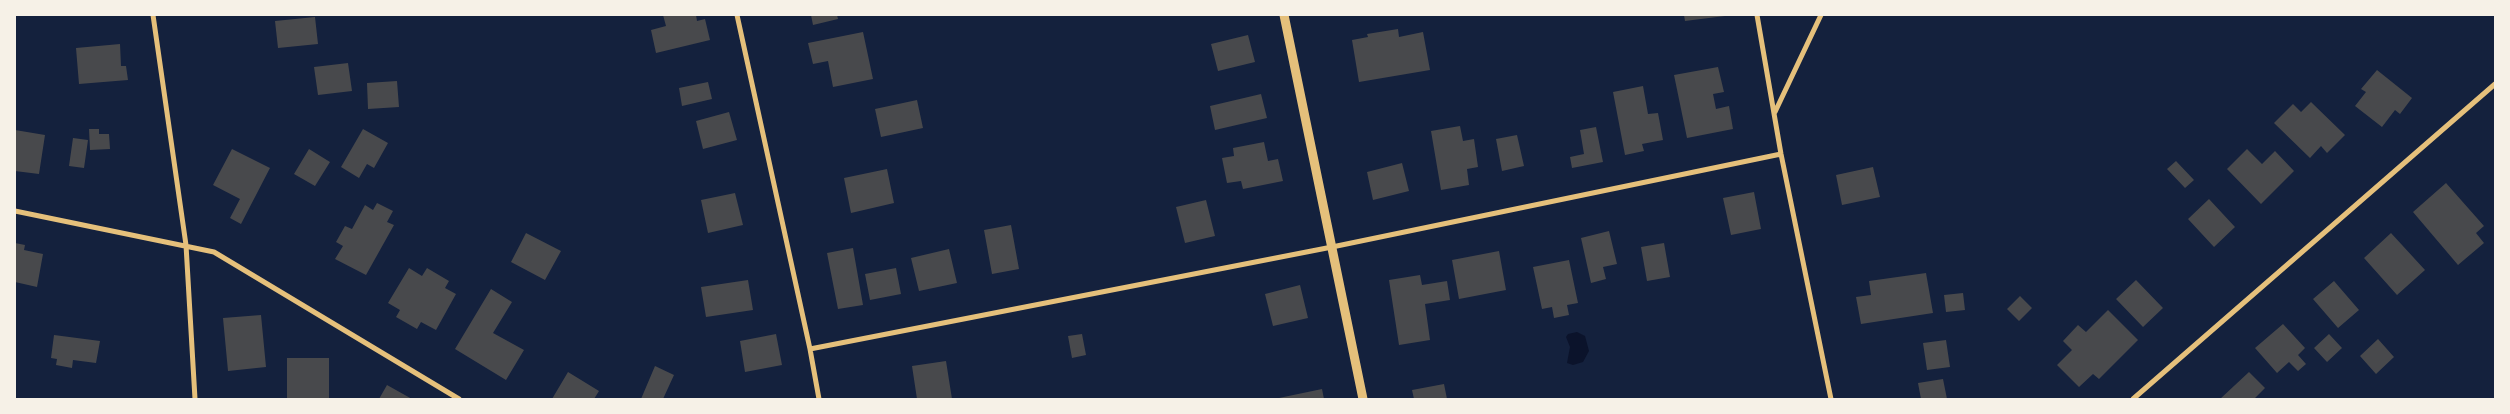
<!DOCTYPE html>
<html>
<head>
<meta charset="utf-8">
<style>
  body { margin:0 }
  #map { position:relative; width:2510px; height:414px; overflow:hidden; background:#14213d; font-family:Quicksand,sans-serif }
  canvas { display:block }
  .frame { position:absolute; inset:0; border:16px solid #f6f1e7; pointer-events:none }
</style>
</head>
<body>
<div id="map">
<canvas width="2510" height="414"></canvas>
<div class="frame"></div>
</div>
<script>
const context = document.querySelector('canvas').getContext('2d');
context.lineJoin = 'round';
function fillPath(path, color) { context.fillStyle = color; context.fill(path, 'evenodd'); }
const shape = rows => new Path2D(rows.map(r => 'M' + r).join(''));
function trace(path, color, width, dash) { context.strokeStyle = color; context.lineWidth = width; context.lineCap = dash ? 'butt' : 'round'; context.setLineDash(dash || []); context.stroke(path); }
fillPath(shape([
  [1577,332,1585,336,1589,351,1583,362,1573,365,1567,363,1570,347,1566,337,1568,334]
]), '#0b132b');
fillPath(shape([
  [663,15,696,15,697,21,705,19,710,40,656,53,651,30,666,26],
  [811,15,837,15,838,19,813,25],
  [1684,15,1725,15,1725,16,1685,21],
  [315,17,318,44,278,48,275,21],
  [1398,29,1399,37,1423,32,1430,70,1359,82,1352,40,1368,37,1367,34],
  [863,32,873,79,833,87,828,61,813,64,808,43],
  [1248,35,1255,62,1218,71,1211,44],
  [120,44,121,66,126,66,128,80,79,84,76,48],
  [348,63,352,91,318,95,314,67],
  [1718,67,1724,92,1713,94,1716,109,1729,106,1733,129,1687,138,1674,75],
  [2377,70,2412,98,2400,114,2395,110,2382,127,2355,106,2366,92,2361,89],
  [397,81,399,107,368,109,367,83],
  [708,82,712,99,682,106,679,88],
  [1643,86,1648,114,1658,113,1663,140,1642,144,1644,151,1625,155,1613,92],
  [1261,94,1267,118,1215,130,1210,106],
  [917,100,923,128,881,137,875,109],
  [2311,102,2345,135,2327,153,2321,146,2310,158,2274,123,2293,104,2301,112],
  [729,112,737,140,703,149,696,121],
  [1460,126,1463,141,1474,139,1478,167,1467,169,1469,185,1441,190,1431,131],
  [1596,127,1603,162,1572,168,1570,157,1584,154,1580,130],
  [89,129,99,129,99,134,109,134,110,149,90,150],
  [363,129,388,143,374,168,367,164,359,178,341,167],
  [15,130,45,135,39,174,15,171],
  [1517,135,1524,166,1502,171,1496,139],
  [73,138,88,140,84,168,69,166],
  [1264,142,1268,161,1278,159,1283,181,1243,189,1241,181,1227,183,1222,158,1234,156,1233,148],
  [232,149,270,168,241,224,230,218,240,199,213,185],
  [309,149,330,162,315,186,294,174],
  [2247,149,2262,164,2275,151,2294,171,2261,204,2227,169],
  [2176,161,2194,180,2185,188,2167,169],
  [1402,163,1409,191,1373,200,1367,172],
  [1873,167,1880,197,1842,205,1836,175],
  [887,169,894,203,851,213,844,178],
  [2446,183,2484,226,2476,233,2484,243,2458,265,2413,212],
  [1754,192,1761,229,1731,235,1723,198],
  [735,193,743,225,708,233,701,200],
  [2209,199,2235,227,2214,247,2188,219],
  [1206,200,1215,236,1185,243,1176,207],
  [377,203,393,211,387,222,394,225,366,275,335,259,343,246,336,242,345,226,352,229,365,205,373,210],
  [1011,225,1019,269,992,274,984,230],
  [1609,231,1617,264,1603,267,1606,279,1591,283,1581,238],
  [526,233,561,251,545,280,511,262],
  [2391,233,2425,270,2397,295,2364,258],
  [15,243,25,245,24,250,43,254,37,287,15,282],
  [1664,243,1670,277,1647,281,1641,247],
  [853,248,863,305,838,309,827,253],
  [949,249,957,283,919,291,911,258],
  [1499,251,1506,290,1459,299,1452,260],
  [1569,260,1578,303,1567,305,1569,315,1554,318,1552,307,1542,309,1533,267],
  [409,268,422,276,427,268,449,281,445,288,456,294,436,330,421,322,417,329,396,317,400,310,388,303],
  [896,268,901,294,870,300,865,274],
  [1926,273,1933,313,1861,324,1856,297,1871,295,1869,281],
  [1420,275,1422,285,1447,281,1450,300,1425,304,1430,340,1399,345,1389,280],
  [748,280,753,310,706,317,701,287],
  [2136,280,2163,308,2143,327,2116,299],
  [2334,281,2359,310,2338,328,2313,299],
  [1300,285,1308,318,1273,326,1265,294],
  [491,289,512,302,493,333,524,350,506,380,455,349],
  [1963,293,1965,310,1946,312,1944,295],
  [2020,296,2032,308,2019,321,2007,309],
  [2108,310,2138,340,2099,379,2093,374,2079,387,2057,365,2072,350,2063,341,2078,325,2086,332],
  [261,315,266,367,228,371,223,318],
  [2283,324,2305,348,2298,355,2306,364,2298,371,2289,362,2277,373,2255,348],
  [776,334,782,365,745,372,740,341],
  [1082,334,1086,355,1072,358,1068,336],
  [2329,334,2342,348,2327,362,2314,348],
  [54,335,100,341,96,363,73,360,72,368,56,365,57,359,51,358],
  [2378,339,2394,357,2376,374,2360,356],
  [1946,340,1950,367,1927,370,1923,343],
  [287,358,329,358,329,398,287,399],
  [946,361,952,399,917,399,912,366],
  [655,366,674,375,663,399,641,399],
  [568,372,599,391,594,399,552,399],
  [2249,372,2265,388,2254,399,2220,399],
  [1943,379,1947,399,1921,399,1918,383],
  [1444,384,1447,399,1414,399,1412,390],
  [387,385,412,399,379,399],
  [1322,389,1324,399,1279,399,1279,398]
]), '#48494c');
trace(shape([
  [153,15,186,245,195,399],
  [737,15,810,349,819,399],
  [1757,15,1781,154,1831,399],
  [1775,112,1821,15],
  [15,211,214,252,459,399],
  [810,349,1332,247,1781,154],
  [2133,399,2495,84]
]), '#e5c07b', 5);
trace(shape([
  [1284,15,1363,399]
]), '#e5c07b', 9);
</script>
</body>
</html>
